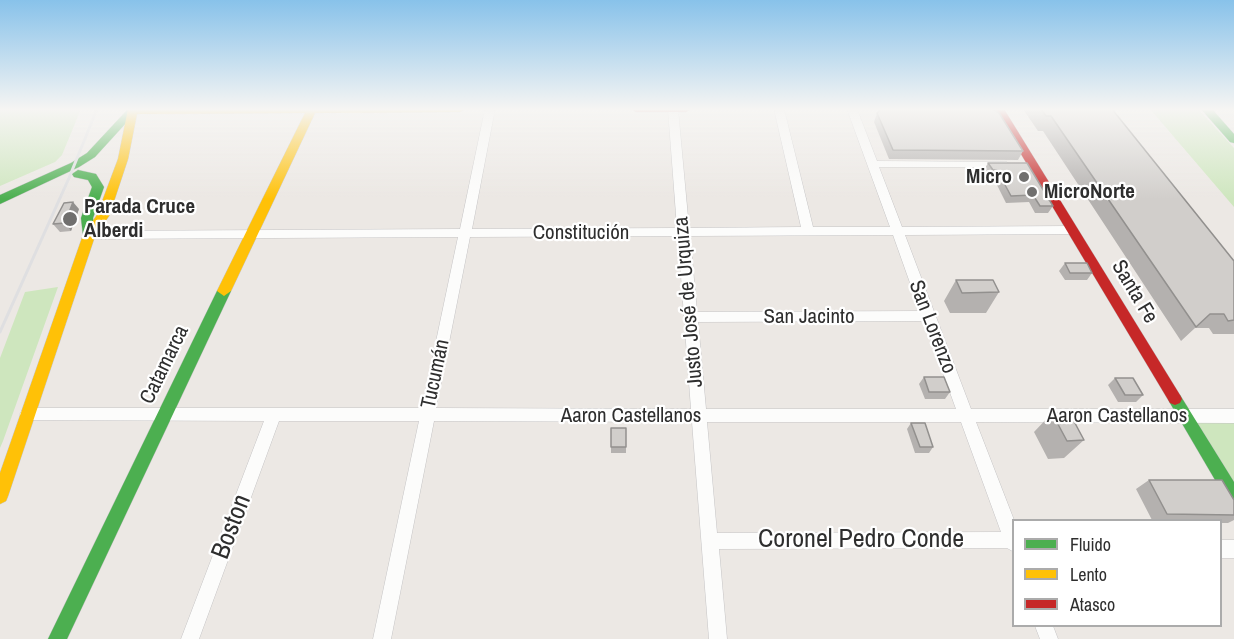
<!DOCTYPE html>
<html>
<head>
<meta charset="utf-8">
<style>
  body { margin:0 }
  #map { position:relative; width:1234px; height:639px; overflow:hidden; background:#ece8e4; font-family:"Archivo Narrow",sans-serif }
  canvas { display:block }
  .legend { position:absolute; left:1012px; top:519px; width:210px; height:108px; box-sizing:border-box; background:#fff; border:2px solid #ababab; margin:0; padding:8px 10px; list-style:none; font-size:18px; color:#2e2e2e }
  .legend li { display:flex; align-items:center; gap:12px; height:30px }
  .legend b { width:30px; border:2px solid #ababab }
</style>
</head>
<body>
<div id="map">
<canvas width="1234" height="639"></canvas>
<ul class="legend">
<li><b style="height:8px;background:#4caf50"></b>Fluido</li>
<li><b style="height:8px;background:#ffc107"></b>Lento</li>
<li><b style="height:8px;background:#c62828"></b>Atasco</li>
</ul>
</div>
<script>
const context = document.querySelector('canvas').getContext('2d');
context.lineJoin = 'round';
function fillPath(path, color) { context.fillStyle = color; context.fill(path, 'evenodd'); }
const shape = rows => new Path2D(rows.map(r => 'M' + r).join(''));
function trace(path, color, width, dash) { context.strokeStyle = color; context.lineWidth = width; context.lineCap = dash ? 'butt' : 'round'; context.setLineDash(dash || []); context.stroke(path); }
function drawText(font, color, halo, rows, align = 'center') {
  context.font = font + ' "Archivo Narrow",sans-serif'; context.lineWidth = 4.5; context.setLineDash([]); context.textBaseline = 'middle'; context.strokeStyle = halo; context.fillStyle = color; for (const [text, x, y, turn = 0] of rows) {
    context.save(); context.translate(x, y); context.rotate((+turn || 0) * Math.PI / 180); context.textAlign = isNaN(turn) ? turn : align; if (halo) context.strokeText(text, 0, 0); context.fillText(text, 0, 0); context.restore();
  }
}
fillPath(shape([
  [0,109,81,109,62,155,55,162,0,186],
  [1150,109,1198,109,1234,148,1234,207],
  [58,287,3,441,0,448,0,358,25,292],
  [1185,416,1234,416,1234,497]
]), '#cee6be');
const street = shape([
  [485,109,495,109,472,229,677,228,668,109,678,109,689,228,801,227,774,109,784,109,813,227,890,227,847,109,857,109,877,161,1007,162,1008,164,1003,167,879,167,902,227,1072,226,1078,230,1072,234,905,235,971,409,1234,409,1234,423,976,422,1014,520,1014,552,1007,548,719,549,727,639,709,639,692,422,434,421,391,639,373,639,419,421,279,421,199,639,181,639,264,421,28,420,23,419,20,414,23,409,28,408,422,408,458,237,89,239,83,235,89,231,460,229,485,109],
  [893,235,920,311,697,312,690,236,893,235],
  [678,236,691,409,436,408,470,237,678,236],
  [924,321,956,409,706,409,698,322,924,321],
  [707,422,961,422,1001,532,717,533,707,422],
  [1220,540,1234,540,1234,558,1220,558,1220,540],
  [1035,626,1053,626,1058,639,1040,639,1035,626]
]);
const fast = shape([
  [128,109,137,111,95,157,79,167,0,204,0,195,71,163,87,153,128,109],
  [1201,109,1212,109,1234,134,1234,143,1230,142,1201,109],
  [78,170,96,174,104,187,93,218,95,235,89,239,83,235,81,218,92,187,88,180,74,177,72,174,78,170],
  [224,286,231,291,67,639,48,639,217,291,224,286],
  [1175,393,1180,395,1234,482,1234,505,1228,502,1170,403,1168,399,1170,395,1175,393]
]);
const slow = shape([
  [128,109,465,109,460,112,315,113,231,291,224,296,217,291,305,113,137,114,128,159,109,216,95,236,8,496,6,501,0,504,0,473,83,235,97,215,118,159,128,109]
]);
const jam = shape([
  [631,109,691,109,686,112,636,112,631,109],
  [994,109,1004,109,1180,395,1182,399,1180,403,1175,405,1170,403,994,109]
]);
trace(street, '#c5c4c5', 1);
trace(fast, '#c5c4c5', 1);
trace(slow, '#c5c4c5', 1);
trace(jam, '#c5c4c5', 1);
fillPath(street, '#fcfcfb');
fillPath(fast, '#4caf50');
fillPath(slow, '#ffc107');
fillPath(jam, '#c62828');
trace(shape([
  [0,332,69,178,97,109]
]), '#dfdfe1', 3);
fillPath(shape([
  [1023,109,1112,109,1234,261,1234,334,1213,334,1209,328,1195,328,1181,341,1043,131,1038,131],
  [877,113,1023,151,1018,160,889,159,874,122],
  [988,163,1053,206,1048,213,1035,213,1029,202,1006,203,993,177,989,177,984,170],
  [79,209,71,231,60,232,53,224],
  [1065,263,1092,273,1087,280,1065,280,1059,271],
  [956,280,999,292,986,313,950,313,944,301],
  [924,377,950,392,945,399,925,399,919,384],
  [1115,378,1143,395,1136,402,1118,402,1108,385],
  [1052,413,1084,440,1064,458,1048,459,1034,432],
  [911,423,933,447,929,453,915,453,907,429],
  [611,428,626,428,626,453,611,453],
  [1149,480,1234,515,1234,520,1228,523,1221,523,1221,520,1152,520,1136,489]
]), '#b4b1af');
fillPath(shape([
  [73,202,79,209,71,231,65,223]
]), '#92908e');
const building = shape([
  [881,109,992,109,999,113,1023,151,893,150,877,113,881,109],
  [1041,109,1112,109,1234,261,1234,320,1228,321,1224,314,1210,314,1196,327,1051,116,1046,116,1041,109],
  [988,163,1027,163,1053,206,1040,206,1033,195,1011,196,997,170,993,170,988,163],
  [73,202,65,223,53,224,64,203,73,202],
  [1065,263,1087,263,1092,273,1070,273,1065,263],
  [956,280,993,280,999,292,962,293,956,280],
  [924,377,944,377,950,392,929,392,924,377],
  [1115,378,1133,378,1143,395,1125,395,1115,378],
  [1069,412,1084,440,1067,441,1052,413,1069,412],
  [911,423,925,423,933,447,920,447,911,423],
  [611,428,626,428,626,447,611,447,611,428],
  [1149,480,1222,480,1234,500,1234,515,1167,514,1149,480]
]);
fillPath(building, '#d1cecb');
trace(building, '#92908e', 1.5);
const sky = context.createLinearGradient(0, 0, 0, 199);
sky.addColorStop(0, '#88c2ea');
sky.addColorStop(0.55, '#f6f5f3');
sky.addColorStop(1, '#f6f5f300');
context.fillStyle = sky;
context.fillRect(0, 0, 1234, 199);
for (const [x, y, r, color] of [
  [1024,177,6,"#706f6e"],
  [1032,192,6,"#706f6e"],
  [70,219,8,"#706f6e"]
]) { const dot = new Path2D(); dot.arc(x, y, r, 0, 2 * Math.PI); context.fillStyle = color; context.fill(dot); trace(dot, '#fff', 2); }
drawText('bold 21px', '#2e2e2e', '#fff', [
  ["Micro",1012,177,"right"],
  ["MicroNorte",1044,192],
  ["Parada Cruce",84,207],
  ["Alberdi",84,231]
], 'left');
drawText('21px', '#2e2e2e', '#fff', [
  ["Constitución",581,233],
  ["Santa Fe",1134,292,59],
  ["Justo José de Urquiza",689,302,-95],
  ["San Jacinto",809,317],
  ["San Lorenzo",932,327,69],
  ["Catamarca",165,365,-64],
  ["Tucumán",436,374,-78],
  ["Aaron Castellanos",631,416],
  ["Aaron Castellanos",1117,416]
]);
drawText('26px', '#2e2e2e', '#fff', [
  ["Boston",232,527,-69],
  ["Coronel Pedro Conde",861,540]
]);
</script>
</body>
</html>
